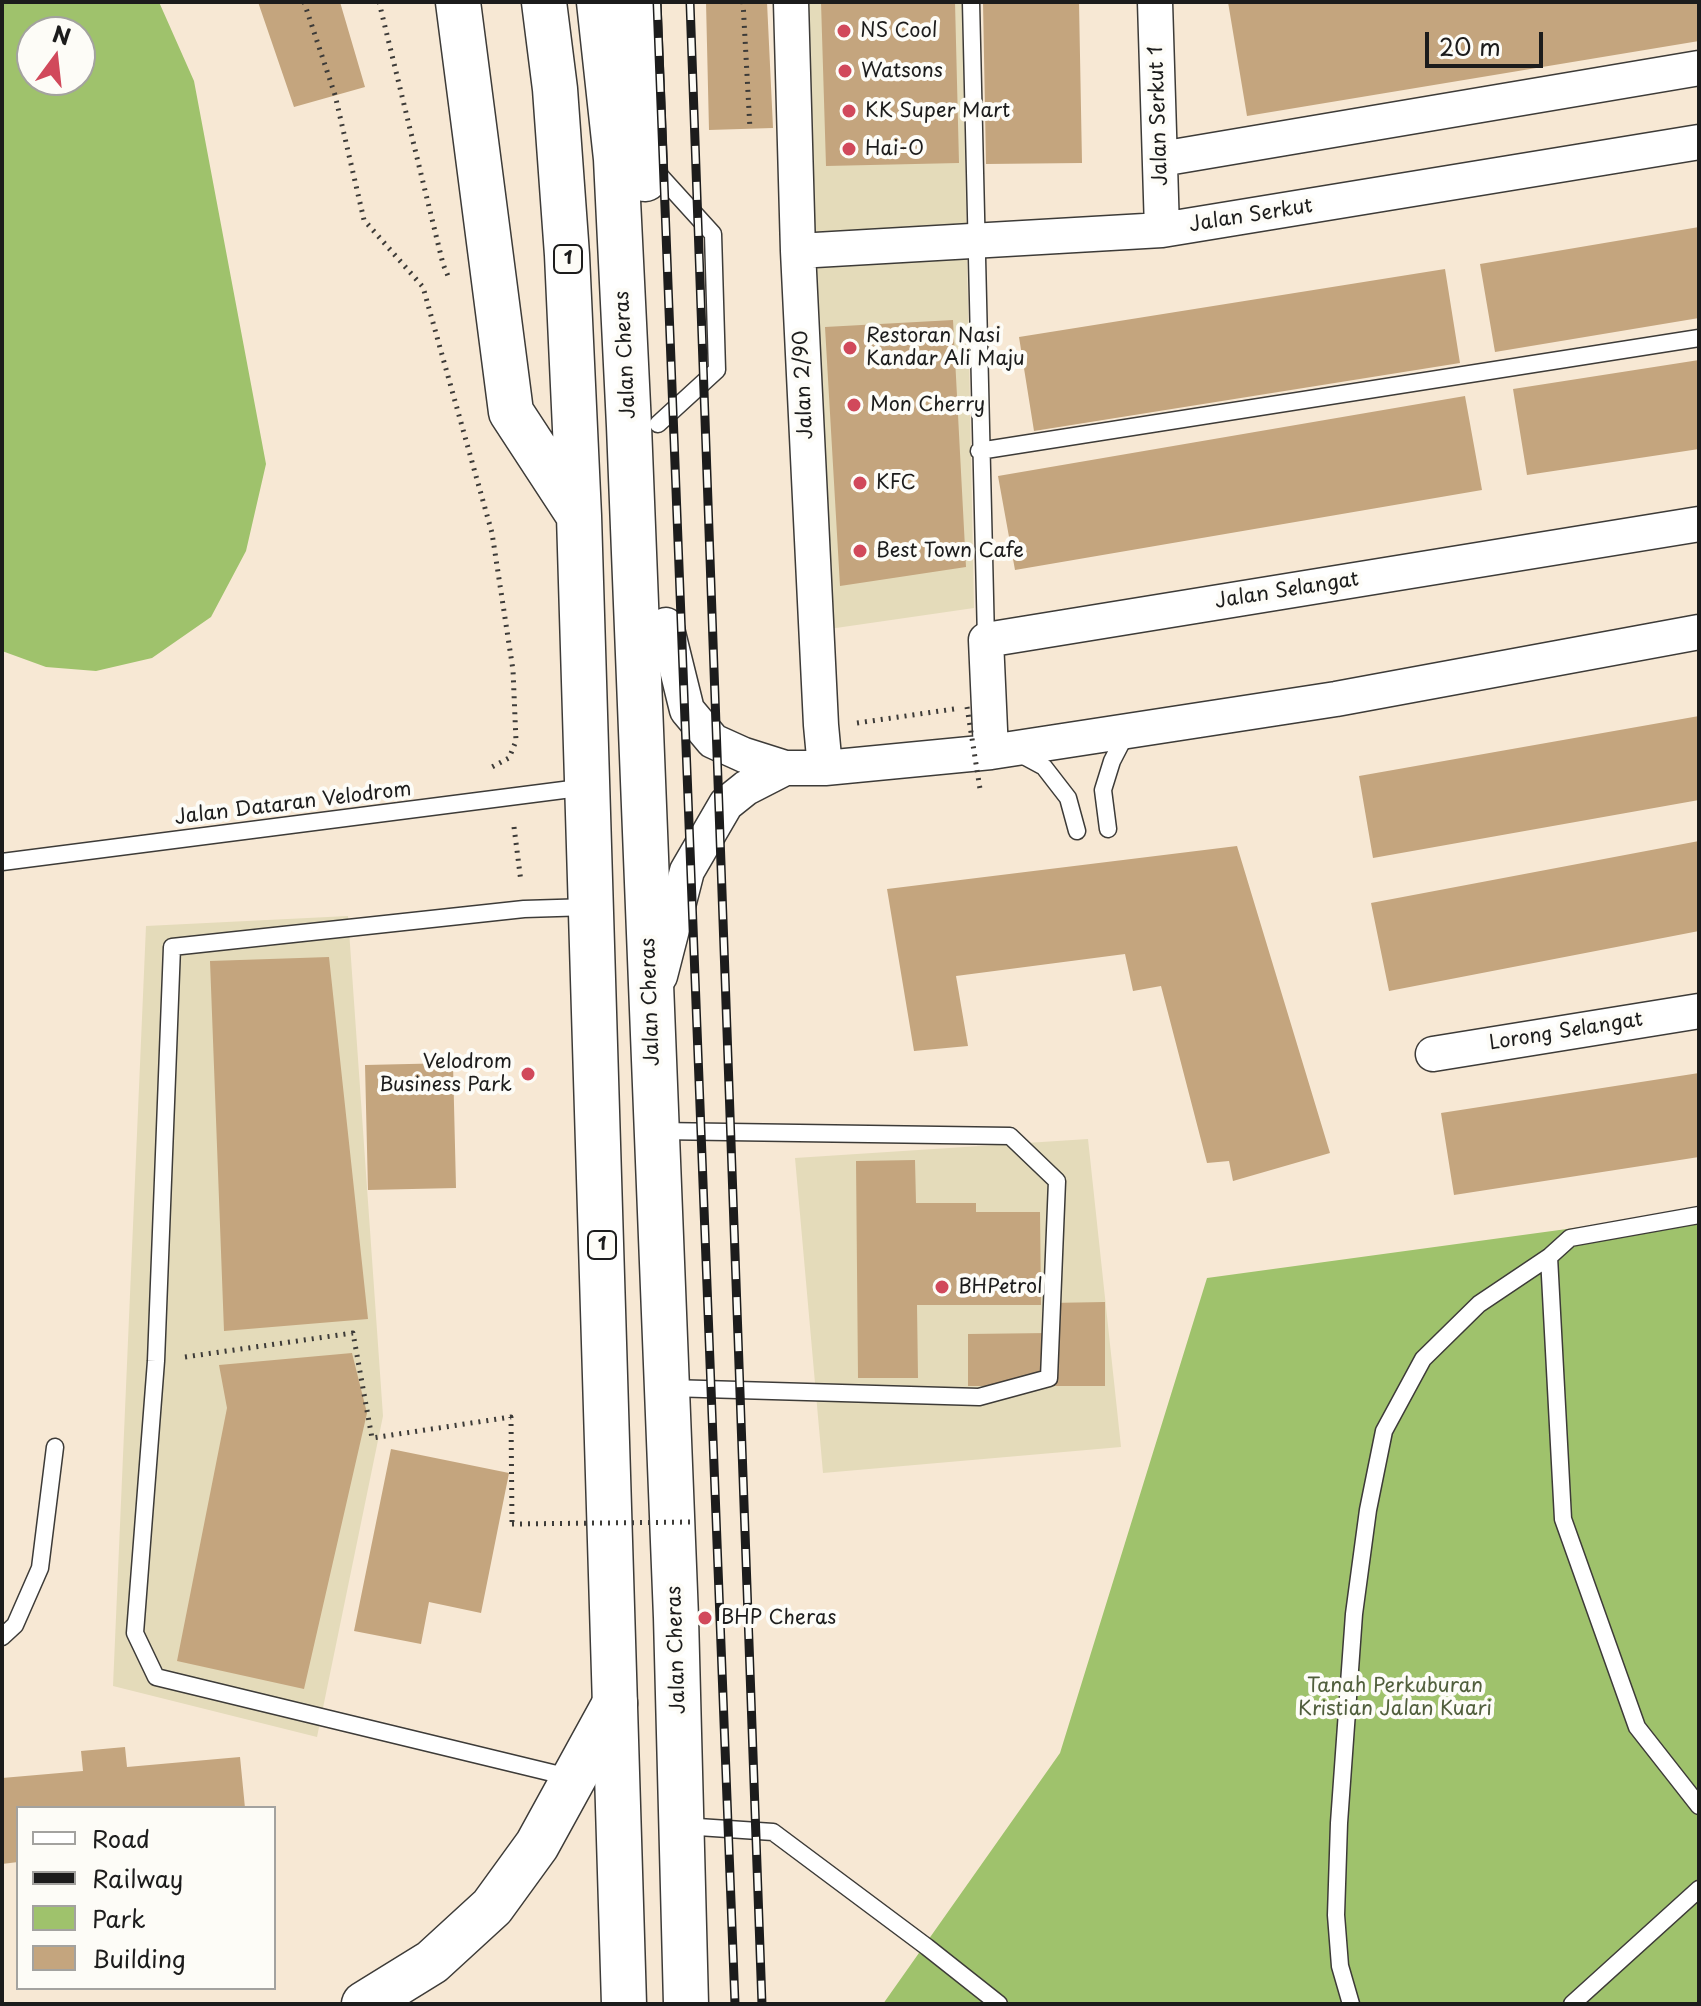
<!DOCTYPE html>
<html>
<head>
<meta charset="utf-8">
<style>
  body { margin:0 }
  #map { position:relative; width:1701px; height:2006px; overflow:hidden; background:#f7e8d4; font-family:"Playpen Sans",sans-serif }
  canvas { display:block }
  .frame { position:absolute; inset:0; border:4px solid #1c1c1c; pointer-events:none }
  .legend { position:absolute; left:16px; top:1806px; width:260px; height:184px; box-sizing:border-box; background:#fdfcf7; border:2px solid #a3a29f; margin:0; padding:10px 14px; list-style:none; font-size:24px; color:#1c1c1c }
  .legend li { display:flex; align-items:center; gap:16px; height:40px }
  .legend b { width:40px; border:2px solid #a3a29f }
  .north { position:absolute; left:16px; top:16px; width:80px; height:80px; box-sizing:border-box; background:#fdfcf7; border:2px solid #a3a29f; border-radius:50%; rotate:15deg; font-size:22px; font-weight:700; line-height:32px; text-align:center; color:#1c1c1c }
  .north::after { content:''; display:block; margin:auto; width:28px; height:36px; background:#d1495b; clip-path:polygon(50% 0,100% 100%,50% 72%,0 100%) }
  .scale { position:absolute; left:1425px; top:32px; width:118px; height:36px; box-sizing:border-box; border:4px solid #1c1c1c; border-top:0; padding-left:10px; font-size:24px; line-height:28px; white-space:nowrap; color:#1c1c1c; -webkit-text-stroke:6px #fdfcf7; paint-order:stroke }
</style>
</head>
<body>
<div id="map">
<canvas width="1701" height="2006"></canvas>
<div class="frame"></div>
<ul class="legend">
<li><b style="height:10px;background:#fff"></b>Road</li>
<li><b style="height:10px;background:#1c1c1c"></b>Railway</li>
<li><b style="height:22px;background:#9fc26c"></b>Park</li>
<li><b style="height:22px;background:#c4a57e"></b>Building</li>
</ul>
<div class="north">N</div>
<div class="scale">20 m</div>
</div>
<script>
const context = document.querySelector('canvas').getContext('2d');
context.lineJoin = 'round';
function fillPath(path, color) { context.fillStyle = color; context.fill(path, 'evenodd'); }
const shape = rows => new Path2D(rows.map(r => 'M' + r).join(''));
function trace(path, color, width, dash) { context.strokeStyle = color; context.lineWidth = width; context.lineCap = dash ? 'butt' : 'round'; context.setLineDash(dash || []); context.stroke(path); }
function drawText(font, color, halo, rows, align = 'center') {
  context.font = font + ' "Playpen Sans",sans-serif'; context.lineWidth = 8; context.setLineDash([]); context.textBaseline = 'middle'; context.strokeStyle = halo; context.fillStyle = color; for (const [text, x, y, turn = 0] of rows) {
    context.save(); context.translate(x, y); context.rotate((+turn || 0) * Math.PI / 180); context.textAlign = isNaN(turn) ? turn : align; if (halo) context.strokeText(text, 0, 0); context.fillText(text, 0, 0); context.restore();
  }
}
fillPath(shape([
  [806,2,962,2,974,608,829,629],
  [348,916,383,1416,317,1737,113,1686,146,926],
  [1088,1139,1121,1447,823,1473,795,1158]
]), '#e4dbba');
fillPath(shape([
  [2,2,159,2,194,81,266,464,246,551,211,617,152,658,96,671,46,667,2,651],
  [32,32,80,32,80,80,32,80],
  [1699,1211,1699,2004,883,2004,1060,1753,1207,1278]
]), '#9fc26c');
fillPath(shape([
  [258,2,340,2,365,87,294,107],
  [706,2,767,2,773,128,709,130],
  [821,2,955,2,959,163,826,166],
  [983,2,1079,2,1082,163,986,164],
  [1228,2,1699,2,1699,41,1247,116],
  [1699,227,1699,318,1495,352,1480,264],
  [1445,269,1460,363,1034,431,1019,337],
  [953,320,966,567,840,586,825,327],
  [1699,360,1699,449,1527,475,1513,389],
  [1465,396,1482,490,1015,570,998,476],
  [1699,716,1699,800,1373,858,1359,776],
  [1699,841,1699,931,1389,991,1371,903],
  [1237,846,1330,1153,1233,1181,1229,1161,1207,1163,1161,986,1133,991,1125,954,956,976,968,1046,914,1051,887,889],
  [329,957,368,1319,224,1331,210,961],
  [453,1063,456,1188,368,1190,365,1065],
  [1699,1073,1699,1157,1454,1195,1441,1113],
  [915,1160,916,1203,976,1203,976,1212,1040,1212,1041,1305,917,1305,918,1378,858,1378,856,1161],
  [1105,1302,1105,1386,968,1386,968,1334,1049,1333,1049,1303],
  [352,1353,367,1413,304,1689,177,1661,227,1408,219,1365],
  [391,1449,509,1473,481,1613,429,1602,421,1644,354,1631],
  [125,1747,127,1767,240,1757,245,1808,18,1808,18,1862,2,1864,2,1778,83,1771,81,1751]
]), '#c4a57e');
const lane = shape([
  [971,2,986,640],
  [653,168,713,234,717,370,658,424],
  [979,451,1699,338],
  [1018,753,1044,767,1068,798,1077,831],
  [1108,829,1103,790,1112,761,1127,732],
  [2,862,587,787],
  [658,1131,1010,1136,1057,1181,1049,1378,979,1397,669,1388],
  [1549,1257,1563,1519,1637,1727,1699,1806],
  [2,1637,15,1625,40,1568,55,1447],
  [573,1778,156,1677,135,1633,156,1361,172,947,524,909,590,907],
  [683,1826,773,1832,927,1947,999,2004],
  [1351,2004,1340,1966,1336,1915,1339,1823,1354,1614,1368,1510,1384,1431,1423,1359,1479,1304,1549,1257,1570,1238,1699,1215],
  [1572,2004,1699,1889]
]);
const street = shape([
  [791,2,798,251,821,725,825,768],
  [1155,2,1162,230],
  [1161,159,1699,68],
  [798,251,1162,230,1699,142],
  [666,625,687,710,713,741,744,755,785,768,825,768,991,752,1336,699,1699,632],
  [991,752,986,640,1699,524],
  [660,976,687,871,726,804,746,788,785,768],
  [1433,1054,1699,1011]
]);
const secondary = shape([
  [364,2004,432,1962,492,1907,537,1845,615,1703]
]);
const highway = shape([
  [458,2,511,412,579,516],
  [544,2,555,89,567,255,579,516,624,2004],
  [599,2,616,159,629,426,676,1617,686,2004],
  [638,2,645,179]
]);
trace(lane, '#3d3b38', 19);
trace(street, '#3d3b38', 37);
trace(secondary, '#3d3b38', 47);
trace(highway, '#3d3b38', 47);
trace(shape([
  [304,2,335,95,364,220,423,287,492,533,513,670,516,741,509,758,492,767],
  [379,2,443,264,448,276],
  [743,2,750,129],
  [857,723,954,709],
  [514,827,521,882],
  [185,1357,353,1333,372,1438,511,1417,512,1524]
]), '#3d3b38', 5, [2, 6]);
trace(lane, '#fff', 16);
trace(street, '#fff', 34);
trace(secondary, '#fff', 44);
trace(highway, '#fff', 44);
const rail = shape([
  [657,2,735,2004],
  [690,2,762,2004]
]);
trace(rail, '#1c1c1c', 9);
trace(rail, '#fdfcf7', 6, [18]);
trace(shape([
  [967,707,980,789],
  [512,1524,692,1522]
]), '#3d3b38', 5, [2, 6]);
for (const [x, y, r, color] of [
  [844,31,8,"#d1495b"],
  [845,71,8,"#d1495b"],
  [849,111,8,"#d1495b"],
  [849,149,8,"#d1495b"],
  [850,348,8,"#d1495b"],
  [854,405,8,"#d1495b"],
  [860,483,8,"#d1495b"],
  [860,551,8,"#d1495b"],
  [528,1074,8,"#d1495b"],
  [942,1287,8,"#d1495b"],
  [705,1618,8,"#d1495b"]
]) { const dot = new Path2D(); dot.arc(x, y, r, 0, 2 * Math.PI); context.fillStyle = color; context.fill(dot); trace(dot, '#fdfcf7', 3); }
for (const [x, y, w] of [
  [568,259,28],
  [602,1245,28]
]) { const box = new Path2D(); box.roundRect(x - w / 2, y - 14, w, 28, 6); context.fillStyle = '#fdfcf7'; context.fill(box); trace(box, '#1c1c1c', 2); }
drawText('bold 18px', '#1c1c1c', null, [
  ["1",568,259],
  ["1",602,1245]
]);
drawText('20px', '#1c1c1c', '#fdfcf7', [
  ["NS Cool",860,31],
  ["Watsons",861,71],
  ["KK Super Mart",865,111],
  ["Hai-O",865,149],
  ["Restoran Nasi",866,336],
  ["Kandar Ali Maju",866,359],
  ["Mon Cherry",870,405],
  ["KFC",876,483],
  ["Best Town Cafe",876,551],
  ["Velodrom",512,1062,"right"],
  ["Business Park",512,1085,"right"],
  ["BHPetrol",958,1287],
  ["BHP Cheras",721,1618]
], 'left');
drawText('20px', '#1c1c1c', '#fdfcf7', [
  ["Jalan Serkut 1",1159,116,-92],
  ["Jalan Serkut",1251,216,-9],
  ["Jalan Cheras",626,355,-93],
  ["Jalan 2/90",804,385,-93],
  ["Jalan Selangat",1287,591,-9],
  ["Jalan Dataran Velodrom",293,804,-7],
  ["Jalan Cheras",651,1002,-92],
  ["Lorong Selangat",1566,1032,-9],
  ["Jalan Cheras",677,1650,-92]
]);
drawText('20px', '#505e3c', '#fdfcf7', [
  ["Tanah Perkuburan",1395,1686],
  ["Kristian Jalan Kuari",1395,1709]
]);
</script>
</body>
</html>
